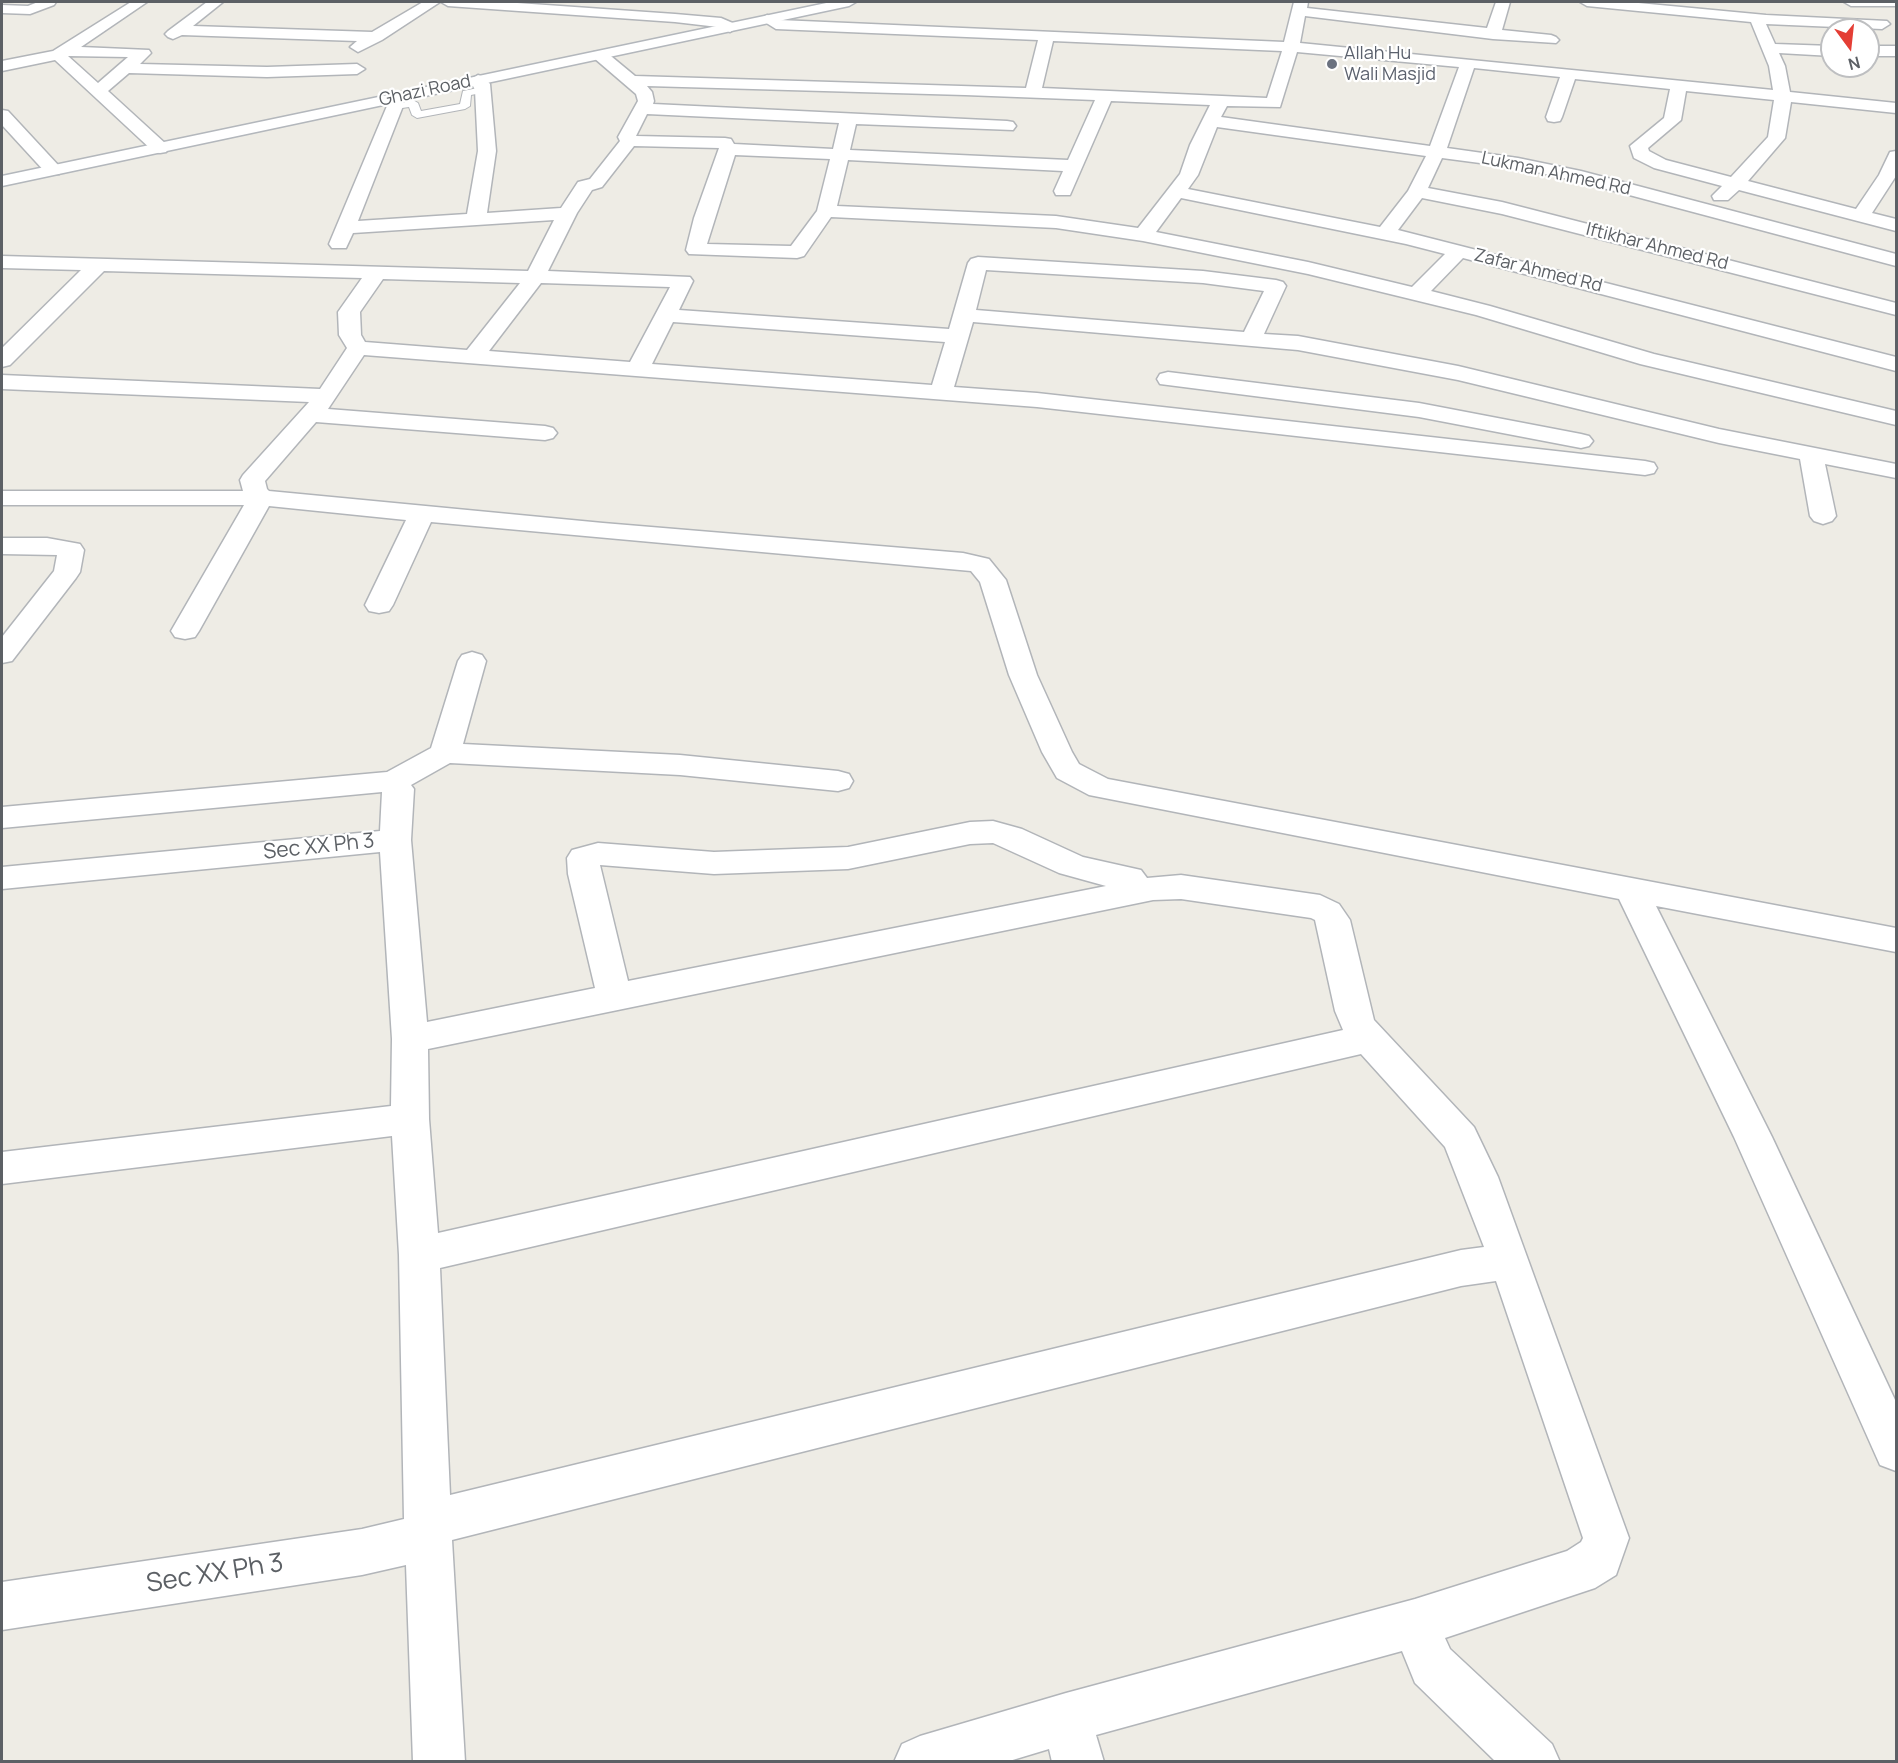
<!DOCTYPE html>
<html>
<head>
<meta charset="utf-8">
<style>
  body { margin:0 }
  #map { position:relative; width:1898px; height:1763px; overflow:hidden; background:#eeece5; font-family:Manrope,sans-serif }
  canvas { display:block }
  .frame { position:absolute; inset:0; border:3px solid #5c6065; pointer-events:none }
  .north { position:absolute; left:1820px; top:18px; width:60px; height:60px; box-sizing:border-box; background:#fff; border:2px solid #bebfc1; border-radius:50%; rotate:165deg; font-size:16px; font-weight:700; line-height:24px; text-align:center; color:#5c6065 }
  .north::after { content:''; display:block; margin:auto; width:21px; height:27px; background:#e43e35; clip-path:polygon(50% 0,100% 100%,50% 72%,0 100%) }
</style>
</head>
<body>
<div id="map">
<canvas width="1898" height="1763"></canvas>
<div class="frame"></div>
<div class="north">N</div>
</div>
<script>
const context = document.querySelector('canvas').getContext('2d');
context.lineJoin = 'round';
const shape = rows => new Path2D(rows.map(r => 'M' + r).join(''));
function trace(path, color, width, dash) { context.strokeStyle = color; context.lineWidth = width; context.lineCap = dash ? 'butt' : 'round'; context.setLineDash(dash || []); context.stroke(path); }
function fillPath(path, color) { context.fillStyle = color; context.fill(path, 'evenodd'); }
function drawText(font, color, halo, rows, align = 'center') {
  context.font = font + ' Manrope,sans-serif'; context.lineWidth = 4.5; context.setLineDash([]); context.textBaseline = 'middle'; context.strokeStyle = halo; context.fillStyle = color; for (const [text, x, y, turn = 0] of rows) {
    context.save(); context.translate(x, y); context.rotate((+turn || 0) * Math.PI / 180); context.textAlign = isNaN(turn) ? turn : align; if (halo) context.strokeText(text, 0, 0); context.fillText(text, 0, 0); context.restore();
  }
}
const service = shape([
  [483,87,488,90,486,92,471,95,470,106,465,109,417,118,412,115,409,107,395,109,390,106,413,100,418,103,421,111,460,104,463,91,483,87]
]);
const minor = shape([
  [38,2,56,2,54,5,30,14,2,13,2,5,28,6,38,2],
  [131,2,147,2,81,47,149,50,151,53,140,64,267,67,357,64,365,69,357,74,267,77,129,73,108,91,166,144,169,148,166,152,160,153,154,152,55,60,2,71,2,61,53,51,131,2],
  [68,56,128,57,98,83,68,56],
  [207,2,223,2,193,26,372,32,423,2,440,2,382,40,358,52,350,47,357,41,182,35,173,39,168,37,165,34,168,31,207,2],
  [441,2,503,2,675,14,721,18,735,24,738,27,730,32,718,27,675,22,448,6,441,2],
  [1294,2,1308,2,1307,8,1487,28,1496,2,1510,2,1502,30,1551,35,1556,37,1559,40,1556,43,1493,39,1305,16,1300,43,1773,90,1769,66,1751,22,1587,6,1580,2,1628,2,1766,15,1887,21,1890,24,1882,29,1766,24,1775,44,1832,46,1832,56,1779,53,1785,66,1790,92,1896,103,1896,113,1791,102,1785,138,1748,181,1856,209,1879,175,1890,152,1896,151,1896,176,1872,213,1896,219,1896,231,1739,190,1728,200,1714,200,1712,196,1722,186,1654,168,1634,158,1630,146,1664,118,1670,89,1575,79,1562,117,1560,121,1554,122,1548,121,1546,117,1560,77,1474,68,1447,148,1518,158,1581,171,1896,254,1896,266,1573,180,1518,168,1442,158,1428,188,1502,202,1896,303,1896,315,1502,214,1422,198,1398,230,1896,357,1896,371,1463,258,1431,291,1490,306,1654,354,1896,411,1896,425,1640,364,1476,315,1308,274,1143,241,1056,228,831,217,804,256,797,258,689,254,686,250,694,218,719,148,634,146,602,187,592,190,577,213,548,271,690,277,693,281,679,310,949,329,968,263,971,259,978,257,1203,271,1276,280,1283,282,1286,286,1264,334,1298,336,1458,366,1719,429,1896,464,1896,478,1825,464,1836,516,1832,521,1823,524,1814,521,1810,516,1800,459,1719,443,1458,380,1298,350,973,322,954,387,1037,393,1645,461,1654,463,1657,468,1654,473,1645,475,1037,407,364,355,328,409,545,426,553,428,557,433,553,438,545,440,316,422,265,481,267,489,269,491,603,523,963,553,989,559,1006,580,1037,675,1072,752,1079,764,1108,779,1896,928,1896,952,1656,906,1772,1137,1896,1402,1896,1471,1880,1465,1734,1137,1619,899,1089,795,1057,778,1042,752,1009,675,980,582,971,571,431,522,393,605,389,611,379,613,369,611,365,605,406,520,269,506,199,631,195,637,185,639,175,637,171,631,244,505,2,505,2,491,243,491,240,480,243,475,309,402,2,389,2,375,320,389,347,348,339,335,338,312,362,278,104,271,10,365,2,367,2,348,81,270,2,268,2,256,528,271,554,220,353,233,346,248,332,248,329,244,387,106,386,97,388,93,400,93,403,106,358,221,467,214,478,151,475,90,470,80,478,75,484,77,490,84,496,151,487,213,561,208,578,182,590,179,620,141,618,137,638,101,636,94,594,58,592,55,594,52,606,52,635,76,1026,88,1038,40,776,29,760,19,767,15,779,20,1284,42,1294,2],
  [1053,41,1282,51,1267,98,1042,88,1053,41],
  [1297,52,1459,67,1430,146,1221,117,1227,106,1280,107,1297,52],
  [647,86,965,95,1095,100,1068,160,850,150,856,124,1013,130,1016,126,1013,122,1007,121,653,104,654,101,652,92,647,86],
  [1686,91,1774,100,1768,137,1731,177,1666,160,1649,151,1648,148,1681,120,1686,91],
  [1111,101,1210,105,1190,145,1180,174,1138,228,1056,216,837,206,848,160,1063,171,1054,191,1056,195,1070,195,1111,101],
  [647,114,839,123,833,149,734,144,731,139,725,138,636,136,647,114],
  [1217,127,1426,156,1408,191,1380,227,1188,189,1198,175,1217,127],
  [735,155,830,159,817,211,791,246,707,244,735,155],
  [1181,198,1406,244,1445,254,1412,287,1308,262,1156,232,1181,198],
  [986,270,1203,283,1264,291,1244,332,976,310,986,270],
  [383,279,520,283,467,350,365,342,361,335,360,312,383,279],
  [541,283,670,287,630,362,489,351,541,283],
  [673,322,945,342,932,385,652,364,673,322],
  [1844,2,1896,2,1896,6,1851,6,1844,2],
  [1868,46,1896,46,1896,56,1868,56,1868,46],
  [2,110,8,111,59,166,62,170,59,174,47,174,2,125,2,110],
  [1168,372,1419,403,1581,434,1589,436,1593,441,1589,446,1581,448,1419,417,1160,384,1157,379,1160,374,1168,372],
  [2,538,47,538,80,544,84,550,80,572,76,578,12,661,2,663,2,637,54,571,57,555,2,554,2,538],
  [472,652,482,655,486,661,463,744,680,755,838,771,849,774,853,781,849,788,838,791,680,775,450,763,411,785,414,789,411,840,427,1022,595,988,568,874,567,858,572,850,598,843,714,852,848,847,970,822,993,821,1022,829,1083,857,1141,870,1147,878,1181,875,1320,895,1339,904,1350,920,1374,1020,1474,1127,1498,1177,1629,1538,1616,1575,1595,1588,1445,1638,1450,1649,1552,1744,1560,1762,1496,1762,1415,1683,1402,1651,1096,1735,1104,1762,1052,1762,1049,1749,1006,1762,894,1762,902,1744,920,1736,1066,1693,1415,1599,1567,1551,1581,1542,1583,1538,1496,1281,1461,1286,452,1540,465,1762,413,1762,406,1565,362,1575,2,1630,2,1582,362,1529,404,1519,399,1255,392,1136,2,1184,2,1152,391,1106,392,1039,380,852,2,889,2,867,380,831,382,792,2,828,2,807,387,772,431,748,458,661,462,655,472,652],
  [993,843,1059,873,1106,886,628,981,600,865,714,874,848,869,970,844,993,843],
  [1181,899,1311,918,1315,920,1335,1011,1343,1030,438,1233,429,1119,428,1049,1153,900,1181,899],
  [1361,1054,1445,1147,1484,1247,1461,1250,450,1495,440,1268,1361,1054]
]);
const secondary = shape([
  [831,2,856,2,849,6,2,186,2,176,831,2]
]);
trace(service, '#b2b5b9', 2);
trace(minor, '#b2b5b9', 3);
trace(secondary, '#b3b7bc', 3);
fillPath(service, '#fff');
fillPath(minor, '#fff');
fillPath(secondary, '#fff');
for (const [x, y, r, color] of [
  [1332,64,6,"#6b7280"]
]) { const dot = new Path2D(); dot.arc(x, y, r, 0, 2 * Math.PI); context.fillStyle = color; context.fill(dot); trace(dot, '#fff', 2); }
drawText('18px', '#5b616d', '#fff', [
  ["Allah Hu",1344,54],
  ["Wali Masjid",1344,75]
], 'left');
drawText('18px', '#5c6065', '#fff', [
  ["Ghazi Road",425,91,-12],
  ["Lukman Ahmed Rd",1556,174,12],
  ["Iftikhar Ahmed Rd",1657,247,14],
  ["Zafar Ahmed Rd",1538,271,14]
]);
drawText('21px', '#5c6065', '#fff', [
  ["Sec XX Ph 3",319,847,-6]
]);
drawText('26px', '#5c6065', '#fff', [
  ["Sec XX Ph 3",215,1574,-9]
]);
</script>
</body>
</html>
